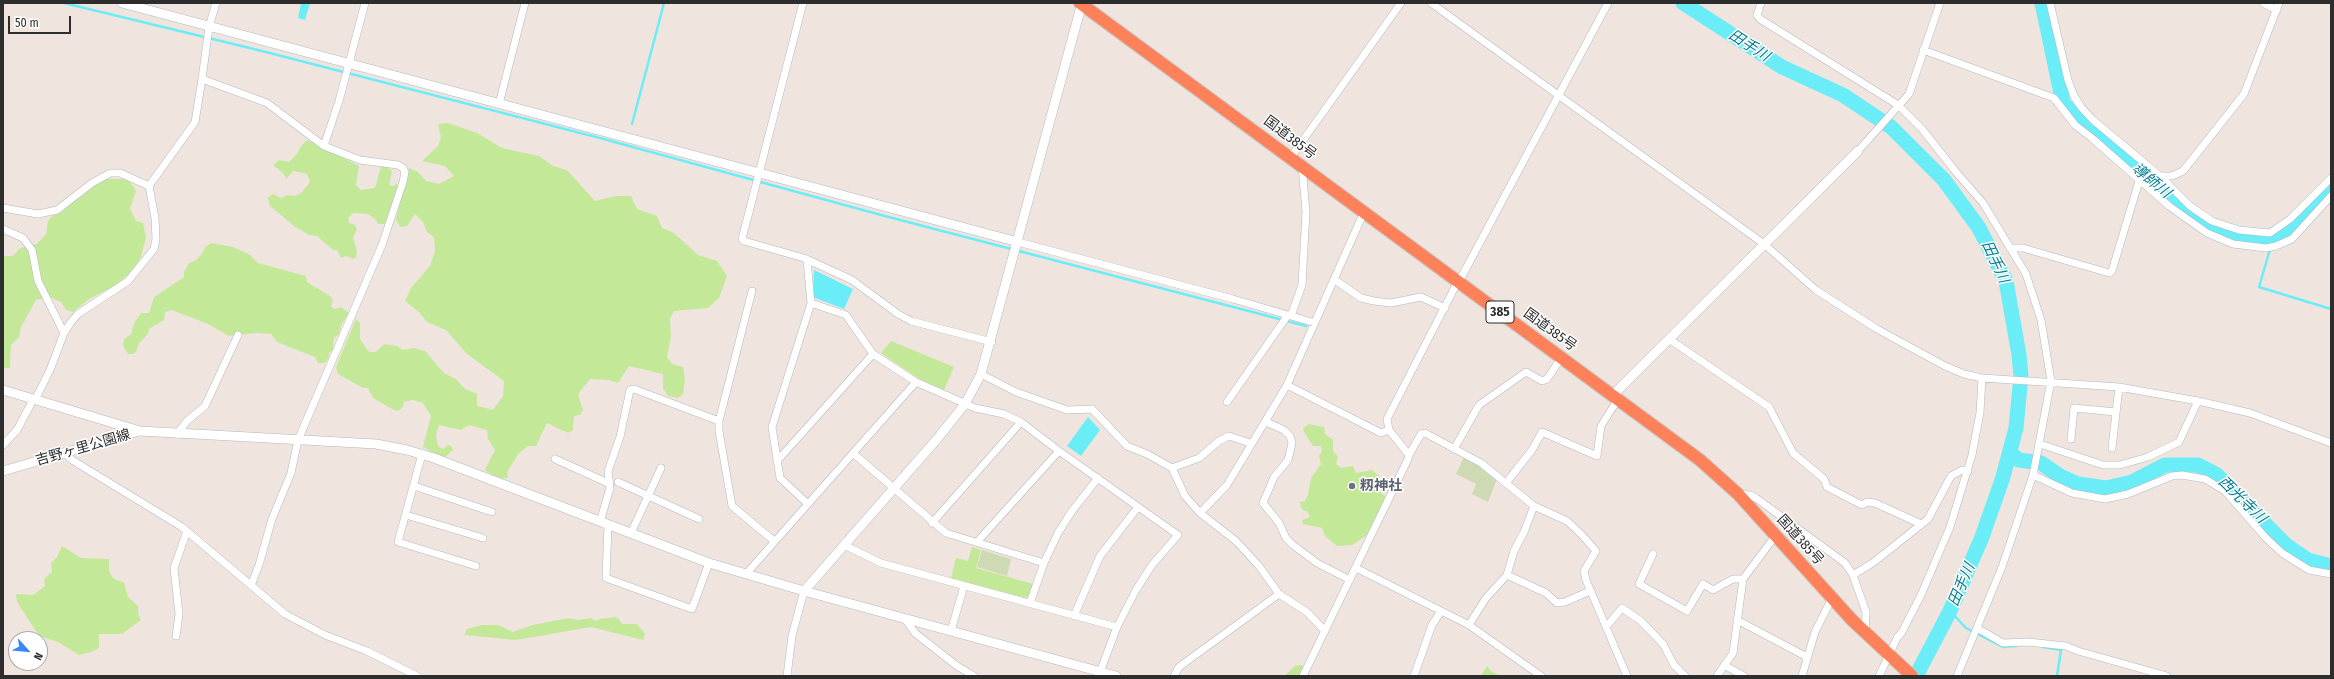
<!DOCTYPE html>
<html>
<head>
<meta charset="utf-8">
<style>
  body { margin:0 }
  #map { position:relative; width:2334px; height:679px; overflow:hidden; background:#efe5de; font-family:"Fira Sans Condensed",sans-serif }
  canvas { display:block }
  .frame { position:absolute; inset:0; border:4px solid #2d2d2d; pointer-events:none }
  .north { position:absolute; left:8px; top:631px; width:40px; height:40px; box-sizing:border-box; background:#fff; border:1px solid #ababab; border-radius:50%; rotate:117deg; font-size:11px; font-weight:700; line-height:16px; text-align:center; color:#2d2d2d }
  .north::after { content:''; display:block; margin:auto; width:14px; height:18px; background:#3b85ff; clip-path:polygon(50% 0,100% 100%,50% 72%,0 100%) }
  .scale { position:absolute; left:8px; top:16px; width:63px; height:18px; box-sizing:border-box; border:2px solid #2d2d2d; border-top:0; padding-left:5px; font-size:12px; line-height:14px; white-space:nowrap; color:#2d2d2d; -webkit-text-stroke:3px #fff; paint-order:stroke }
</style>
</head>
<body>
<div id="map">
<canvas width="2334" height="679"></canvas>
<div class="frame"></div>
<div class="north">N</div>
<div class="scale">50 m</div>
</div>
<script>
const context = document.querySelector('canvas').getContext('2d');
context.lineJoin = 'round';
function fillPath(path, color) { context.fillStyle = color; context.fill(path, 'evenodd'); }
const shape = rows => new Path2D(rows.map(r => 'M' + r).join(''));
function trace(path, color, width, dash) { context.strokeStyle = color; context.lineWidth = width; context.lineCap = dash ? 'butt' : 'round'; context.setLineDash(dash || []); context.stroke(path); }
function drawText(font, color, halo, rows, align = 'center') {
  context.font = font + ' "Fira Sans Condensed","Noto Sans JP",sans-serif'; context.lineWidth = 3; context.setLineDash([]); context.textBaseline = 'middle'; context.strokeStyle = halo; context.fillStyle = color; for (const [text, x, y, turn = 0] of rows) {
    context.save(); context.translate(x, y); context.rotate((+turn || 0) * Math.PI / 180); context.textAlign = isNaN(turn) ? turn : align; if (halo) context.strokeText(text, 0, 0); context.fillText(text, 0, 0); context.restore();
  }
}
fillPath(shape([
  [448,123,477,133,502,148,539,156,553,166,567,170,595,201,616,196,631,196,637,209,657,216,662,228,674,233,698,255,717,261,727,276,719,298,708,308,674,311,670,319,671,336,667,357,672,364,683,367,685,379,683,394,678,398,668,396,663,388,663,374,629,366,618,383,609,380,590,379,578,394,583,410,580,415,574,416,573,430,568,433,547,423,536,446,528,446,519,453,507,472,508,478,498,479,485,470,495,450,488,439,487,430,469,425,461,430,439,425,436,435,438,446,443,449,448,445,451,446,453,450,445,457,440,456,423,447,431,416,423,403,413,400,404,402,403,407,398,411,392,409,373,398,368,388,363,388,338,374,336,367,356,319,360,323,360,339,369,352,376,352,384,344,397,346,403,350,414,348,425,351,444,373,456,379,465,389,477,394,477,406,493,410,503,396,504,381,467,354,446,330,427,322,420,313,405,301,411,288,430,266,435,251,434,237,427,232,423,222,415,214,407,226,400,227,396,219,409,168,418,172,426,181,439,184,454,176,445,166,422,161,438,146,441,138,438,124],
  [307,140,359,166,356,185,361,190,375,188,381,167,388,167,392,171,389,185,394,186,397,183,398,188,386,224,378,224,375,219,368,214,353,213,348,218,349,223,354,224,357,229,353,238,357,251,356,257,354,259,346,256,341,258,337,250,333,250,317,236,309,235,294,226,270,206,268,197,273,194,281,198,287,195,295,196,301,193,310,182,307,174,293,171,286,179,284,174,273,165,279,160,289,162,297,154,301,146],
  [105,179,123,179,130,182,136,191,130,209,136,221,143,223,146,237,141,257,132,271,116,285,89,299,73,312,66,310,61,302,50,297,36,300,21,327,19,337,11,345,10,368,3,368,3,256,13,256,20,248,37,244,46,234,48,221,52,216,62,212,80,195],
  [211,243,233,247,250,255,258,263,306,276,307,282,330,296,333,300,331,306,334,309,341,307,349,313,341,325,339,334,334,338,333,350,329,353,328,359,324,363,318,363,315,357,277,342,271,334,257,333,229,336,208,324,172,310,165,312,164,320,149,329,148,334,139,343,136,352,133,354,128,354,123,345,124,339,131,334,134,323,141,313,149,313,154,297,184,277,184,272,189,263,196,260,202,254,205,247],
  [891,341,954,367,944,390,918,378,881,353],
  [1309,424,1324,427,1325,434,1333,440,1333,451,1338,457,1336,464,1341,468,1353,466,1356,473,1372,470,1380,477,1377,484,1380,487,1379,491,1385,496,1384,500,1367,535,1352,545,1337,546,1325,536,1322,528,1303,524,1302,520,1310,517,1307,511,1302,510,1300,502,1305,501,1308,494,1311,478,1321,464,1319,456,1322,451,1321,446,1313,446,1304,432,1303,428],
  [62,546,81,558,109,559,109,571,113,578,124,583,128,597,138,606,138,613,141,620,122,634,99,634,99,648,91,652,79,655,58,642,39,636,17,602,16,594,33,595,45,586,44,579,52,572,51,563,57,557],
  [972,547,981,550,976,568,1033,584,1030,595,1025,598,951,578,956,558,968,561],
  [615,617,618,618,622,624,637,624,645,634,643,640,591,627,516,640,464,635,467,629,482,625,498,625,513,632,532,625,569,618,578,620,591,618,596,621,599,619],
  [1300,665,1304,666,1299,676,1284,676,1295,666],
  [1487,666,1492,672,1502,676,1481,676]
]), '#c3e998');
fillPath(shape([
  [1464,457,1484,468,1497,479,1488,502,1472,494,1476,484,1456,474],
  [982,550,1011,559,1007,576,977,567]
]), '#cedab4');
fillPath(shape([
  [301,3,310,3,305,20,298,18],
  [814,270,853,289,844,309,813,297],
  [1088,417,1100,430,1081,456,1067,446]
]), '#6bedf7');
trace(shape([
  [64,3,262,51,600,138,881,215,1306,326],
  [632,124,664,3],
  [2273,239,2259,287,2331,309],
  [1950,611,1966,628,2003,647,2016,646],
  [2043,647,2061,650,2057,676]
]), '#6bedf7', 2.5);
trace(shape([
  [1683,3,1782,67,1843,95,1891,127,1944,180,1979,228,2006,281,2019,355,2021,376,2016,428,2003,477,1982,537,1950,611,1916,676],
  [2042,3,2063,103,2079,121,2149,181,2213,230,2241,241,2273,239,2290,228,2313,202,2331,187],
  [2011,454,2019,460,2041,463,2060,476,2078,484,2106,488,2132,482,2165,465,2198,465,2217,475,2285,544,2296,552,2308,560,2331,566]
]), '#6bedf7', 15);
const street = shape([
  [803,3,742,239,744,241,804,258,852,280,898,314,911,321,992,342],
  [1431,3,1764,244,1816,290,1877,329,1945,366,1964,374,1982,378,2119,387,2198,401,2250,413,2331,443],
  [1761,3,1757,15,1760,19,1898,105,1922,129,1956,172,1983,203,2026,274,2041,320,2051,381,2033,475,2002,567,1957,676],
  [2050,3,2068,80,2074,96,2081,107,2093,120,2160,176,2190,206,2212,221,2239,230,2270,233,2290,219,2331,178],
  [2263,3,2277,10],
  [1923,50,2054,98,2075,125,2093,139,2169,206,2207,233,2233,244,2266,248,2276,246,2292,239,2331,196],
  [202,79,209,27,216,3],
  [499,104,525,3],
  [324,146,339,101,365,3],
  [1858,151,1909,94,1940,3],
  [1291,157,1401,3],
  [2160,176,2172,176,2183,171,2244,94,2279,3],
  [3,208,38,214,57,210,92,183,110,173,120,173,149,186],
  [3,229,23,238,32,250,38,281,64,333],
  [1018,242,1233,299,1315,323],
  [2010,248,2023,248,2109,273,2112,271,2140,178,2153,172],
  [807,260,811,303],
  [1335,280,1361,298,1374,301,1391,303,1421,297,1445,308],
  [752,291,719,421,719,431,732,506,774,541],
  [1291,316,1302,285,1306,212,1302,166],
  [1669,339,1769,407,1793,453,1824,479,1827,487,1862,505,1867,502,1875,503,1921,524],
  [981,374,1016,392,1067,410,1092,409,1127,446,1147,454,1172,468,1199,458,1219,441,1229,436,1250,443],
  [1287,385,1381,433,1389,430],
  [35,400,50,370,64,333,71,322,78,314,128,281,154,249,156,239,155,218,149,186,195,122,202,79,267,103,324,146,360,160,398,165,403,168,405,172,403,182,382,245,298,440,291,473,272,519,259,565,252,583],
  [1227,402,1288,315],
  [1266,422,1284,430,1290,436,1292,443,1288,460,1274,477,1263,503,1279,523,1286,538,1293,545,1317,563,1350,580],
  [177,434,187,421,205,406,238,335],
  [2071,439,2074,408,2116,412],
  [2040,444,2103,465,2120,465,2148,457,2179,442,2198,401],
  [3,445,17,430,33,400],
  [2112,448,2119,387],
  [1454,449,1479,405,1526,372,1542,381,1547,379,1562,357],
  [64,452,72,460,182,527,285,614,325,635,367,651,417,676],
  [422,454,398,542,476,566],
  [854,454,946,533,1044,563],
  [1409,455,1389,430,1387,419,1458,281,1462,276,1608,3],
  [555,459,608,483],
  [777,461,873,354],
  [1172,468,1185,496,1200,513],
  [2033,475,2072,493,2105,499,2128,494,2172,476,2182,475,2205,479,2225,491,2265,537,2282,553,2309,570,2331,574],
  [618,482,699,519],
  [1506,483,1532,450,1542,432,1597,456,1601,426,1618,399],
  [414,486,492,512],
  [1738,494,1750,495,1756,498,1845,563,1853,575,1866,612,1865,634],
  [808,504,780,478,772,427,811,303,846,315,873,354,916,382,975,408,1004,414,1021,422,1059,451,1178,535,1152,565,1136,590,1117,627,1100,672],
  [406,515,483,538],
  [600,522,610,488,608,471,620,437,630,390,634,389,719,421],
  [932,523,1021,422],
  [608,525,606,578,692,609,709,563],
  [631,533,661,468],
  [977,542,1059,451],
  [844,545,881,563,1117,627],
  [1653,554,1639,584,1687,611,1703,584,1713,590,1733,579,1743,579],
  [1356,568,1469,625,1541,676],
  [746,574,916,382],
  [1507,575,1546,593,1557,603,1565,602,1590,591],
  [1853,575,1874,562,1928,519,1951,476,1962,470,1968,471],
  [1030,603,1044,563,1058,533,1072,511,1098,478],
  [1074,616,1100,556,1138,507],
  [905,619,915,633,957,666,974,676],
  [1737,620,1807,657],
  [1469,625,1486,598,1507,575,1514,551,1524,532,1534,506],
  [1606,627,1622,608,1641,621,1663,644,1674,665,1685,676],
  [1977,628,2003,643,2028,642,2066,646,2078,651,2167,676],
  [951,631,964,586],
  [1325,631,1307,612,1279,594,1259,566,1236,541,1200,513,1227,485,1287,385,1364,212],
  [176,636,179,614,174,568,187,531],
  [1724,665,1744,676],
  [787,676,792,636,804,591],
  [1174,676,1179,667,1279,594],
  [1303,676,1408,459,1409,455,1421,434,1425,433,1481,463,1534,506,1567,521,1581,534,1596,551,1584,571,1586,580,1627,676],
  [1414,676,1432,625,1441,611],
  [1717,676,1733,653,1743,579,1776,535],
  [1802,676,1815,632,1832,598],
  [1879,676,1897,638,1902,632,1921,595,1950,527,1972,455,1980,413,1982,378]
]);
const secondary = shape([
  [122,3,1018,242],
  [3,390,140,431,376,444,407,450,434,458,709,563,804,591,1116,676],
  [1613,395,1858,151],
  [3,471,139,431],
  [804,591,937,439,965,404,981,374,1082,3]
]);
const highway = shape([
  [1080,3,1700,460,1738,494,1852,620,1912,676]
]);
trace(street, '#b2b7c1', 8);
trace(secondary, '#b2b7c1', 10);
trace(highway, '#c8c8c8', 14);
trace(street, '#fff', 7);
trace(secondary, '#fff', 9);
trace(highway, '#ff8159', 12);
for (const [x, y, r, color] of [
  [1352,486,4,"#6b7280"]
]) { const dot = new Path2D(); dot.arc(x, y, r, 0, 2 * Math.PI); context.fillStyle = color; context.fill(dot); trace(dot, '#fff', 1.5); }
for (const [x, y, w] of [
  [1500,312,28]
]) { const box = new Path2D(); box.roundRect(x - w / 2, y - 11, w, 22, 3); context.fillStyle = '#fff'; context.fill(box); trace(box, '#2d2d2d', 1); }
drawText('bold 13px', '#2d2d2d', null, [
  ["385",1500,312]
]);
drawText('14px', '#2d2d2d', '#fff', [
  ["国道385号",1290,138,37],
  ["国道385号",1550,330,36],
  ["吉野ヶ里公園線",83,448,-16],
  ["国道385号",1800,540,48]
]);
drawText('bold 14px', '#5b616d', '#fff', [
  ["籾神社",1360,486]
], 'left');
drawText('italic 15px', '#067d92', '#fff', [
  ["田手川",1749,46,33],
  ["導師川",2151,181,39],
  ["田手川",1995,262,65],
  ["西光寺川",2242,500,44],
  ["田手川",1962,585,-67]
]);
</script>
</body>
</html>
